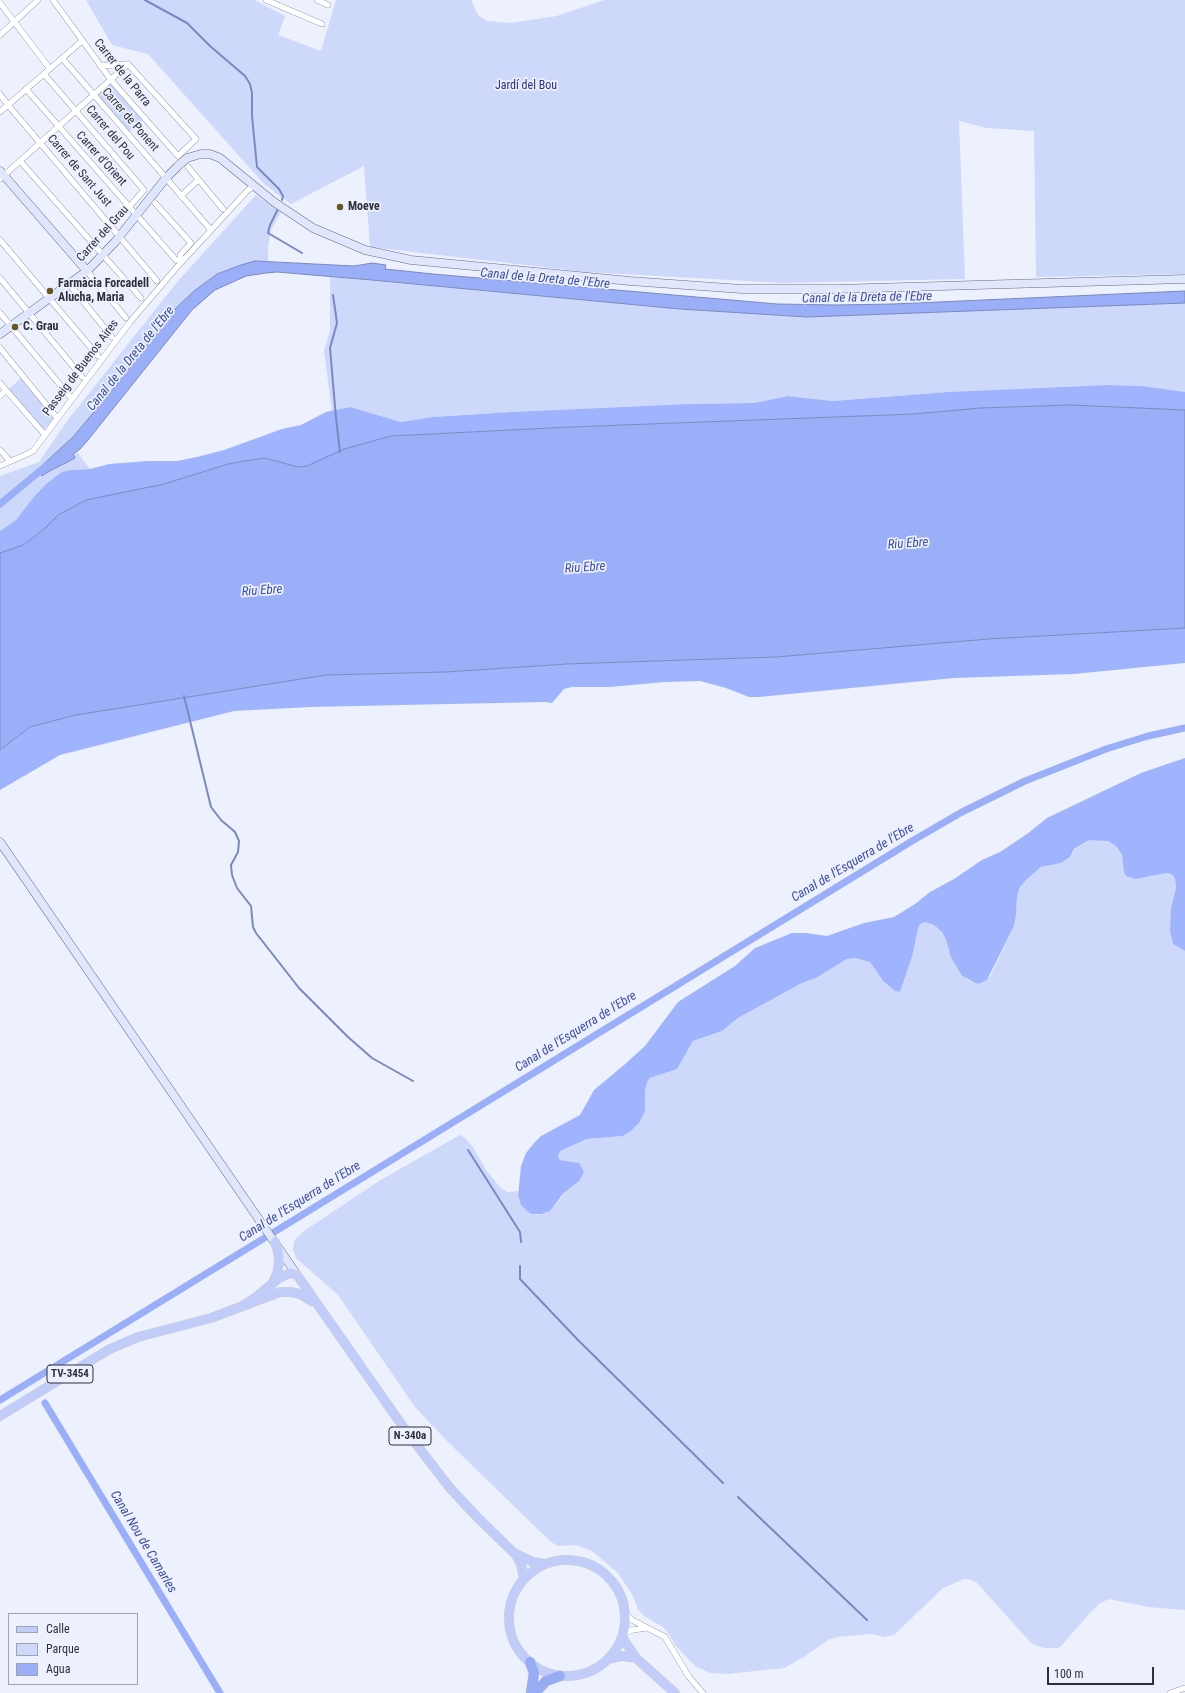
<!DOCTYPE html>
<html>
<head>
<meta charset="utf-8">
<style>
  body { margin:0 }
  #map { position:relative; width:1185px; height:1693px; overflow:hidden; background:#edf1fd; font-family:"Roboto Condensed",sans-serif }
  canvas { display:block }
  .legend { position:absolute; left:8px; top:1613px; width:130px; height:72px; box-sizing:border-box; background:#edf1fd; border:1px solid #a0a4af; margin:0; padding:5px 7px; list-style:none; font-size:12px; color:#2d303b }
  .legend li { display:flex; align-items:center; gap:8px; height:20px }
  .legend b { width:20px; border:1px solid #a0a4af }
  .scale { position:absolute; left:1047px; top:1667px; width:107px; height:18px; box-sizing:border-box; border:2px solid #2d303b; border-top:0; padding-left:5px; font-size:12px; line-height:14px; white-space:nowrap; color:#2d303b; -webkit-text-stroke:3px #edf1fd; paint-order:stroke }
</style>
</head>
<body>
<div id="map">
<canvas width="1185" height="1693"></canvas>
<ul class="legend">
<li><b style="height:5px;background:#c1cdf8"></b>Calle</li>
<li><b style="height:11px;background:#cdd8fb"></b>Parque</li>
<li><b style="height:11px;background:#9baff8"></b>Agua</li>
</ul>
<div class="scale">100 m</div>
</div>
<script>
const context = document.querySelector('canvas').getContext('2d');
context.lineJoin = 'round';
function fillPath(path, color) { context.fillStyle = color; context.fill(path, 'evenodd'); }
const shape = rows => new Path2D(rows.map(r => 'M' + r).join(''));
function trace(path, color, width, dash) { context.strokeStyle = color; context.lineWidth = width; context.lineCap = dash ? 'butt' : 'round'; context.setLineDash(dash || []); context.stroke(path); }
function drawText(font, color, halo, rows, align = 'center') {
  context.font = font + ' "Roboto Condensed",sans-serif'; context.lineWidth = 3.5; context.setLineDash([]); context.textBaseline = 'middle'; context.strokeStyle = halo; context.fillStyle = color; for (const [text, x, y, turn = 0] of rows) {
    context.save(); context.translate(x, y); context.rotate((+turn || 0) * Math.PI / 180); context.textAlign = isNaN(turn) ? turn : align; if (halo) context.strokeText(text, 0, 0); context.fillText(text, 0, 0); context.restore();
  }
}
fillPath(shape([
  [86,0,254,0,285,16,278,35,321,51,336,0,471,0,478,15,487,21,510,23,557,16,604,0,1185,0,1185,274,1036,277,1034,131,987,128,959,121,965,279,783,283,586,272,370,247,364,166,291,204,265,185,148,54,112,45],
  [111,82,143,120,129,132,97,95],
  [256,195,281,212,271,230,268,247,268,261,255,261,217,274,194,291,174,310,114,388,73,437,37,470,43,476,46,473,75,458,73,455,77,452,90,469,71,470,46,484,16,520,0,531,0,476,39,462,67,421,178,281],
  [330,277,680,309,807,317,1185,303,1185,392,1142,386,1107,385,948,392,831,401,788,396,754,403,688,404,511,412,433,417,401,422,350,407,332,411,324,351,330,331],
  [21,378,54,418,44,430,9,389],
  [1094,839,1108,841,1116,846,1122,855,1124,868,1148,877,1167,873,1171,874,1175,878,1176,888,1171,908,1170,931,1173,944,1185,951,1185,1610,1148,1607,1109,1599,1100,1603,1090,1613,1062,1645,1058,1648,1044,1648,1032,1644,977,1583,969,1579,964,1579,943,1588,894,1635,884,1637,872,1634,837,1637,828,1640,804,1657,784,1668,727,1674,710,1673,695,1666,675,1645,669,1634,663,1627,644,1616,638,1609,633,1596,618,1573,592,1551,576,1545,558,1546,551,1542,447,1441,415,1407,338,1295,296,1258,293,1250,294,1241,304,1231,379,1181,460,1135,464,1137,473,1147,486,1170,499,1186,507,1192,518,1191,518,1200,528,1212,537,1215,546,1213,550,1211,567,1191,575,1185,579,1163,560,1160,558,1156,560,1151,587,1139,623,1136,636,1127,645,1111,645,1091,646,1082,650,1078,677,1069,693,1041,722,1031,738,1018,802,983,816,978,851,957,865,959,870,962,883,981,895,991,900,992,912,957,918,929,920,924,925,922,934,925,942,932,946,940,950,953,962,976,970,981,990,977,1014,926,1016,915,1017,896,1020,887,1026,880,1041,867,1061,863,1070,857,1074,850,1089,840]
]), '#cdd8fb');
fillPath(shape([
  [1107,385,1142,386,1185,392,1185,410,1070,405,980,408,914,414,570,427,391,436,352,447,307,466,298,467,265,458,244,461,228,464,164,484,86,500,58,515,43,530,23,545,0,553,0,531,16,520,33,498,46,484,62,472,71,470,90,469,109,464,148,461,177,461,197,457,224,450,282,429,301,425,326,412,350,407,401,422,433,417,511,412,688,404,754,403,788,396,832,401,948,392],
  [1185,628,1185,663,1074,674,954,678,759,697,749,697,726,688,700,681,665,682,610,687,572,687,564,689,552,703,544,702,310,707,234,711,60,755,0,790,0,750,30,727,76,715,326,675,446,672,567,664,776,657,989,639],
  [1185,758,1185,951,1173,944,1170,931,1171,908,1176,888,1175,878,1171,874,1167,873,1135,879,1126,876,1124,872,1122,855,1116,846,1108,841,1089,840,1074,849,1070,857,1061,863,1041,867,1026,880,1020,887,1017,896,1016,915,1014,926,987,980,978,984,962,976,951,957,946,940,942,932,934,925,925,922,920,924,918,929,912,957,900,992,895,991,883,981,870,962,856,958,847,959,816,978,802,983,738,1018,722,1031,693,1041,677,1069,650,1078,647,1082,645,1091,645,1111,639,1123,632,1130,623,1136,587,1139,560,1151,558,1156,560,1160,579,1163,584,1172,579,1181,563,1194,550,1211,542,1214,532,1214,528,1212,521,1205,518,1196,521,1166,526,1153,535,1142,541,1136,580,1115,594,1090,624,1065,645,1046,678,1002,735,966,755,948,792,933,806,933,827,936,864,923,894,917,915,904,930,892,954,879,982,860,1000,852,1027,834,1047,818,1141,773]
]), '#9fb4fd');
const water = shape([
  [255,261,354,266,372,263,386,265,385,269,433,274,777,304,836,305,893,304,1185,291,1185,303,807,317,680,309,371,280,277,272,266,273,246,276,215,290,192,310,88,440,80,449,73,454,75,458,46,473,42,476,37,470,73,437,114,388,174,310,194,291,217,274,241,265,255,261],
  [1070,405,1185,410,1185,628,989,639,776,657,567,664,446,672,326,675,76,715,30,727,0,750,0,553,23,545,43,530,58,515,86,500,164,484,228,464,244,461,265,458,298,467,307,466,344,449,391,436,570,427,914,414,980,408,1070,405]
]);
fillPath(water, '#9baff8');
trace(water, '#7a89bf', 1);
trace(shape([
  [145,0,187,23,210,46,245,76,250,84,252,93,252,116,257,167,279,189,283,196,282,200],
  [278,209,270,225,268,233,302,253],
  [333,295,337,323,330,348,336,418,340,452],
  [184,696,211,807,221,820,235,832,239,841,238,852,231,865,232,875,237,888,251,906,253,927,256,933,299,988,348,1037,372,1058,413,1081],
  [468,1150,520,1232,521,1242],
  [520,1266,520,1279,578,1340,723,1483],
  [738,1497,867,1620]
]), '#7a89bf', 2);
trace(shape([
  [0,504,46,466],
  [0,1400,912,841,962,812,1025,781,1106,749,1148,736,1185,728],
  [45,1403,220,1693]
]), '#9baff8', 7);
const street = shape([
  [53,0,111,80,178,156,196,139,128,64],
  [266,0,322,24],
  [317,0,328,5],
  [0,3,50,69],
  [0,35,38,0],
  [62,58,211,230],
  [100,66,128,64],
  [44,74,144,190,129,207],
  [26,89,176,260],
  [0,94,8,105,157,281],
  [0,112,82,41],
  [20,161,141,298],
  [188,167,223,209],
  [0,179,128,64],
  [181,196,198,180],
  [155,203,191,243,180,255,181,262],
  [0,240,98,356],
  [87,271,126,318],
  [0,278,82,377],
  [69,284,112,337],
  [0,313,72,399],
  [0,348,57,418],
  [0,383,45,435],
  [0,396,6,390],
  [0,450,10,461],
  [0,466,27,454,33,451,130,322,177,267,248,190,254,186],
  [625,1613,632,1620,665,1637,689,1677,703,1693],
  [623,1633,633,1630,646,1628],
  [1170,1693,1185,1688]
]);
const secondary = shape([
  [0,171,87,271],
  [0,334,87,271,115,242,166,178,178,166,187,158,201,154,210,154,220,158,274,202,313,228,365,250,411,260,630,281,742,289,836,289,1185,279],
  [0,842,297,1275]
]);
const primary = shape([
  [273,1282,277,1274,279,1262,278,1251,275,1242],
  [242,1306,255,1298,279,1278,290,1273,297,1275,406,1431,450,1488,477,1517,514,1553,533,1562,545,1564],
  [0,1416,108,1350,138,1337,211,1318,280,1292,290,1292,300,1294,313,1302],
  [516,1555,521,1564,524,1579],
  '509 1618a58 58 0 1 1 116 0a58 58 0 1 1-116 0Z',
  [622,1637,636,1658,675,1693],
  [609,1659,622,1656,636,1658]
]);
const highway = shape([
  [530,1662,534,1673,531,1693],
  [535,1693,546,1681,560,1676]
]);
trace(street, '#646c84', 6);
trace(secondary, '#646c84', 9);
trace(primary, '#d1d1d4', 10);
trace(highway, '#d1d1d4', 11);
trace(street, '#fff', 5.5);
trace(secondary, '#e0e6fc', 8);
trace(primary, '#c1cdf8', 9);
trace(highway, '#98acf4', 10);
for (const [x, y, r, color] of [
  [340,207,4,"#665623"],
  [50,291,4,"#665623"],
  [15,327,4,"#665623"]
]) { const dot = new Path2D(); dot.arc(x, y, r, 0, 2 * Math.PI); context.fillStyle = color; context.fill(dot); trace(dot, '#edf1fd', 1.5); }
for (const [x, y, w] of [
  [70,1374,46],
  [410,1436,42]
]) { const box = new Path2D(); box.roundRect(x - w / 2, y - 9, w, 18, 3); context.fillStyle = '#edf1fd'; context.fill(box); trace(box, '#2d303b', 1); }
drawText('bold 11px', '#2d303b', null, [
  ["TV-3454",70,1374],
  ["N-340a",410,1436]
]);
drawText('12px', '#2d303b', '#edf1fd', [
  ["Carrer de la Parra",122,73,51],
  ["Carrer de Ponent",130,120,49],
  ["Carrer del Pou",110,133,49],
  ["Carrer d'Orient",101,159,48],
  ["Carrer de Sant Just",79,171,49],
  ["Carrer del Grau",103,234,-48],
  ["Passeig de Buenos Aires",81,368,-53]
]);
drawText('12px', '#242f80', '#edf1fd', [
  ["Jardí del Bou",526,86]
]);
drawText('bold 12px', '#2d303b', '#edf1fd', [
  ["Moeve",348,207],
  ["Farmàcia Forcadell",58,284],
  ["Alucha, Maria",58,298],
  ["C. Grau",23,327]
], 'left');
drawText('italic 13px', '#3d4ea2', '#edf1fd', [
  ["Canal de la Dreta de l'Ebre",545,279,5],
  ["Canal de la Dreta de l'Ebre",867,298,-1],
  ["Canal de la Dreta de l'Ebre",131,359,-51],
  ["Riu Ebre",908,544,-4],
  ["Riu Ebre",585,568,-4],
  ["Riu Ebre",262,591,-4],
  ["Canal de l'Esquerra de l'Ebre",853,863,-31],
  ["Canal de l'Esquerra de l'Ebre",576,1032,-32],
  ["Canal de l'Esquerra de l'Ebre",300,1202,-32],
  ["Canal Nou de Camarles",143,1542,59]
]);
</script>
</body>
</html>
